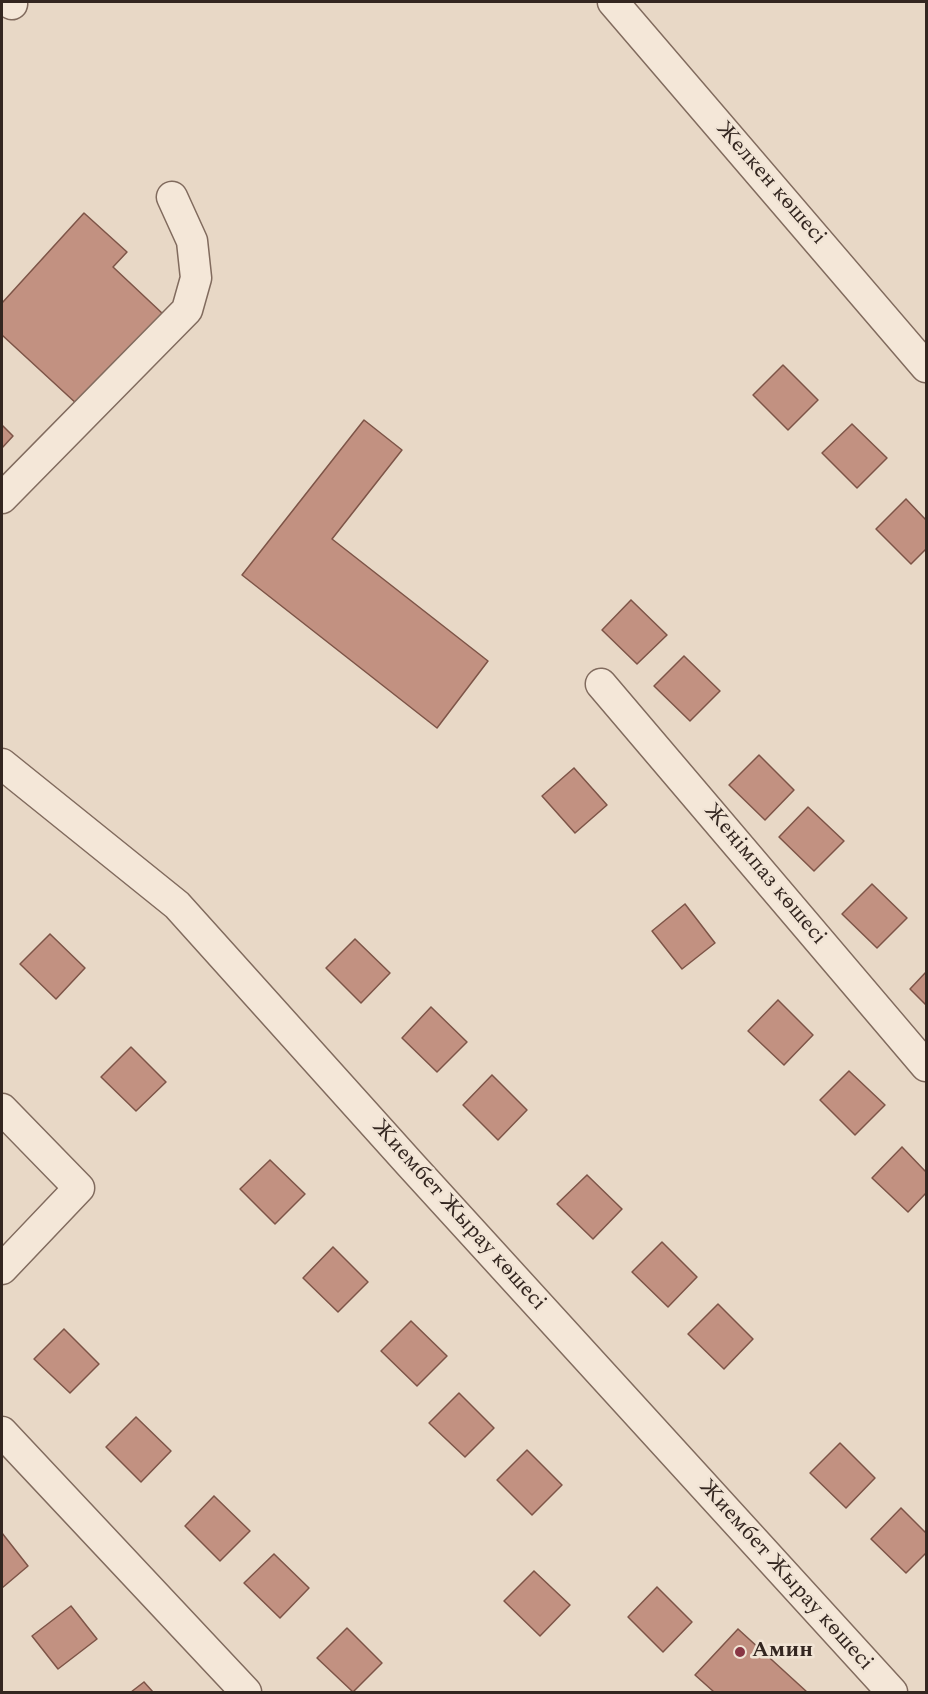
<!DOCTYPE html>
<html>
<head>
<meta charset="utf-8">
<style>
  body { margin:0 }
  #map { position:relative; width:928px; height:1694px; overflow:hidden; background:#e8d8c6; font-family:Spectral,serif }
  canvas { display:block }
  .frame { position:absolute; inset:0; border:3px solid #332620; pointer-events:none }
</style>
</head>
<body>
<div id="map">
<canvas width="928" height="1694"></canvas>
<div class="frame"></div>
</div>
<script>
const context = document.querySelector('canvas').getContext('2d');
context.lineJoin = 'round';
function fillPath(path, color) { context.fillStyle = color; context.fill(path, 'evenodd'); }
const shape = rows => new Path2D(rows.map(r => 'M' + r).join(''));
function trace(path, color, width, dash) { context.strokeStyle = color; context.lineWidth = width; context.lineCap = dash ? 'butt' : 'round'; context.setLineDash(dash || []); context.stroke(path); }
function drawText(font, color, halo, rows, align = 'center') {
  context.font = font + ' Spectral,serif'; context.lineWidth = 5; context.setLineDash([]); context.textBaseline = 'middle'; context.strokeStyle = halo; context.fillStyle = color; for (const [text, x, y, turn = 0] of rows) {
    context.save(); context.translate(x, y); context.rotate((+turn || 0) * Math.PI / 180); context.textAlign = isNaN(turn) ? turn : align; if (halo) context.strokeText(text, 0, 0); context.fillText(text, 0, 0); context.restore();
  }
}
const building = shape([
  [84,213,127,252,113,267,163,314,78,405,2,335,2,303,84,213],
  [783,365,818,400,788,430,753,395,783,365],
  [364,420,402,450,332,539,488,661,437,728,242,575,364,420],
  [852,424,887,458,857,488,822,453,852,424],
  [2,425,13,436,2,448,2,425],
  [906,499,926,520,926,549,911,564,876,529,906,499],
  [631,600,667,635,637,664,602,630,631,600],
  [684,656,720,691,690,721,654,686,684,656],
  [759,755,794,790,765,820,729,785,759,755],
  [574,768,607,805,575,833,542,796,574,768],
  [808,807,844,841,814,871,779,837,808,807],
  [872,884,907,918,877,948,842,914,872,884],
  [685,904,715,943,682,969,652,931,685,904],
  [50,934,85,968,56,999,20,964,50,934],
  [355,939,390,973,361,1003,326,968,355,939],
  [926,972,926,1005,910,989,926,972],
  [778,1000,813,1035,784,1065,748,1031,778,1000],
  [431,1007,467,1042,437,1072,402,1038,431,1007],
  [131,1047,166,1082,136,1111,101,1077,131,1047],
  [849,1071,885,1105,855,1135,820,1100,849,1071],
  [492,1075,527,1110,498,1140,463,1105,492,1075],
  [902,1147,926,1172,926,1193,908,1212,872,1178,902,1147],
  [270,1160,305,1194,275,1224,240,1189,270,1160],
  [587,1175,622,1209,593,1239,557,1204,587,1175],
  [662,1242,697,1277,668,1307,632,1272,662,1242],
  [333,1247,368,1282,338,1312,303,1278,333,1247],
  [718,1304,753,1339,724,1369,688,1334,718,1304],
  [411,1321,447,1356,417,1386,381,1351,411,1321],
  [64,1329,99,1364,70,1393,34,1359,64,1329],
  [459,1393,494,1428,465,1457,429,1423,459,1393],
  [136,1417,171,1451,141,1482,106,1447,136,1417],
  [840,1443,875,1478,846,1508,810,1473,840,1443],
  [527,1450,562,1485,532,1515,497,1480,527,1450],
  [214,1496,250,1531,220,1561,185,1526,214,1496],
  [901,1508,926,1533,926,1553,906,1573,871,1539,901,1508],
  [2,1533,28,1566,2,1588,2,1533],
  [274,1554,309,1588,280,1618,244,1583,274,1554],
  [534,1571,570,1605,540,1636,504,1601,534,1571],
  [657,1587,692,1622,663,1652,628,1617,657,1587],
  [71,1606,97,1639,58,1669,32,1636,71,1606],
  [347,1628,382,1663,353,1692,317,1658,347,1628],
  [738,1629,807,1692,714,1692,695,1675,738,1629],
  [144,1682,153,1692,131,1692,144,1682]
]);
fillPath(building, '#c29181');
trace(building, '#7d5447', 1.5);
const minor = shape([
  [8,2,12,4],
  [613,2,926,367],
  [2,498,187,310,196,278,192,241,172,197],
  [601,684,926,1066],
  [2,764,177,905,410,1164,892,1692],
  [2,1109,79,1188,2,1269],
  [2,1432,246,1692]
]);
trace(minor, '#816b5e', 33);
trace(minor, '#f4e7d8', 30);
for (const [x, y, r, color] of [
  [740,1652,6,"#893644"]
]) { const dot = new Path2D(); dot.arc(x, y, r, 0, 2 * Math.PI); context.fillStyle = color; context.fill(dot); trace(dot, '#f1e4d5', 2); }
drawText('22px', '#332620', '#f1e4d5', [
  ["Желкен көшесі",770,184,49],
  ["Жеңімпаз көшесі",764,875,50],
  ["Жиембет Жырау көшесі",458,1216,48],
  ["Жиембет Жырау көшесі",785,1576,48]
]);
drawText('bold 22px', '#332620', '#f1e4d5', [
  ["Амин",752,1652]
], 'left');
</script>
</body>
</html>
